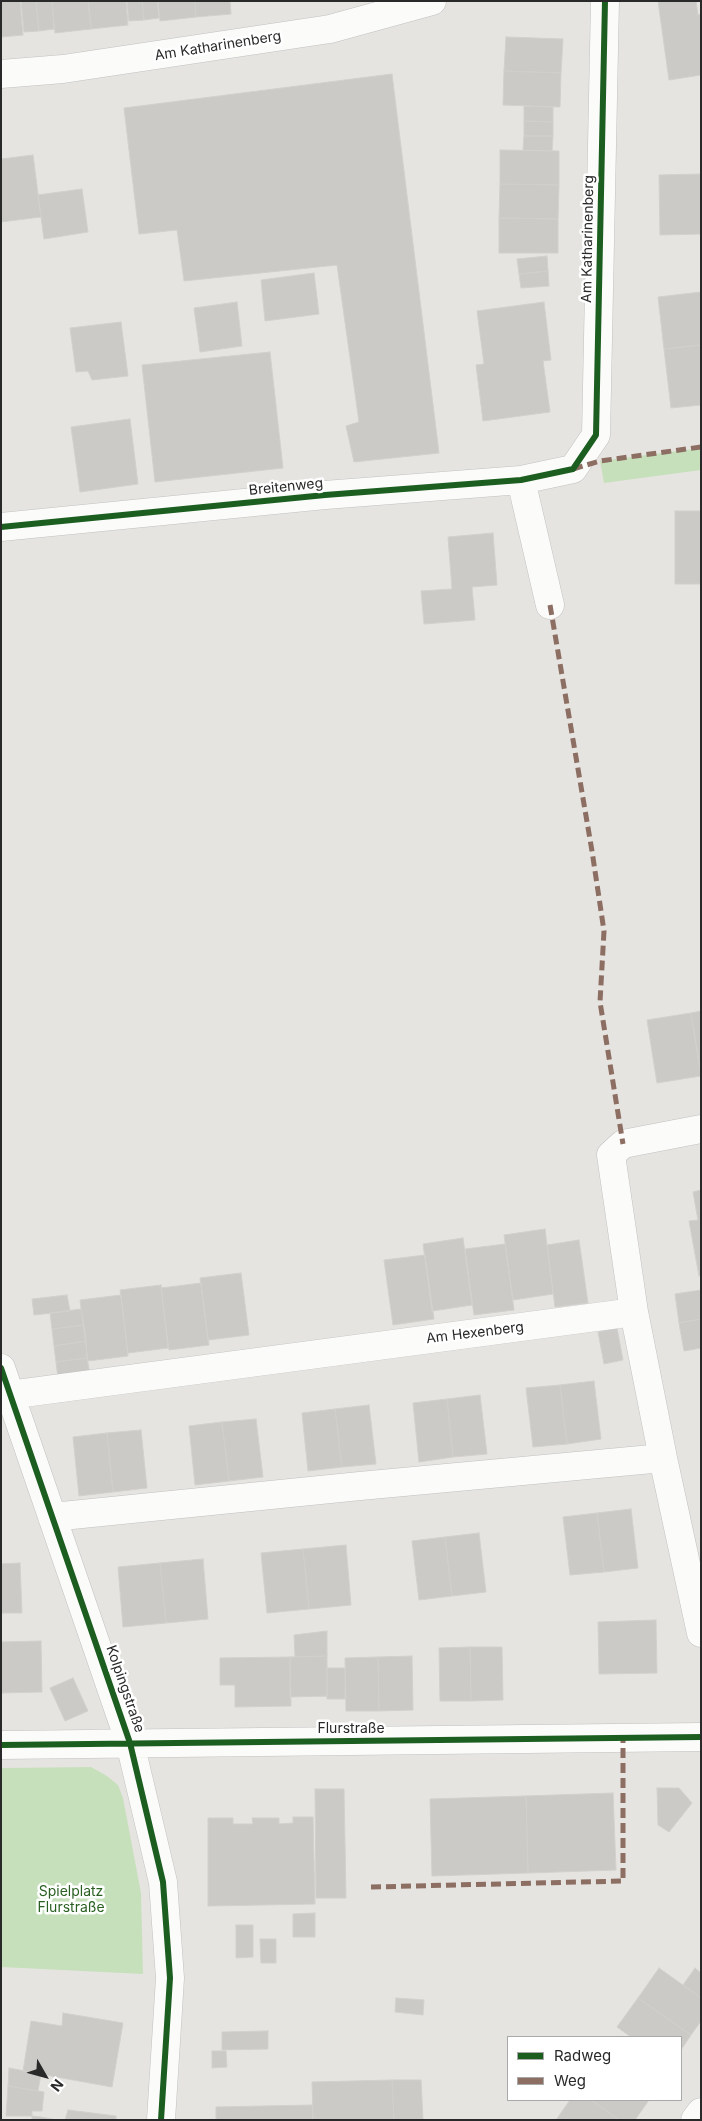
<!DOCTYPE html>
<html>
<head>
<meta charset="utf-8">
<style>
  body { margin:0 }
  #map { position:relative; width:702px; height:2121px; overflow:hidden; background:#e6e4e0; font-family:Inter,sans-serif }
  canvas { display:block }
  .frame { position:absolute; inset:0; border:2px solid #292929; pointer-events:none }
  .legend { position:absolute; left:507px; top:2036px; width:175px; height:65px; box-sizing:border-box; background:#fff; border:1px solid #a9a9a9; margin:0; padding:6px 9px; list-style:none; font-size:15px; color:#292929 }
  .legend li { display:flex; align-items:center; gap:10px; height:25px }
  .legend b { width:25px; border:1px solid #a9a9a9 }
  .north { position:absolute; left:20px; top:2051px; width:50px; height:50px; -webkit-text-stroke:4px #fff; paint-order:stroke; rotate:128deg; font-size:14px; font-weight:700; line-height:20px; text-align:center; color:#292929 }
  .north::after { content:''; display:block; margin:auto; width:18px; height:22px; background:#292929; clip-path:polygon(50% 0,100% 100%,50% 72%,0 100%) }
</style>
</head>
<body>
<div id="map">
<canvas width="702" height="2121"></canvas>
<div class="frame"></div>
<ul class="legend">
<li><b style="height:6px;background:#1b5e20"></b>Radweg</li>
<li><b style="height:6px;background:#8d6e63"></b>Weg</li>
</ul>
<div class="north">N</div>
</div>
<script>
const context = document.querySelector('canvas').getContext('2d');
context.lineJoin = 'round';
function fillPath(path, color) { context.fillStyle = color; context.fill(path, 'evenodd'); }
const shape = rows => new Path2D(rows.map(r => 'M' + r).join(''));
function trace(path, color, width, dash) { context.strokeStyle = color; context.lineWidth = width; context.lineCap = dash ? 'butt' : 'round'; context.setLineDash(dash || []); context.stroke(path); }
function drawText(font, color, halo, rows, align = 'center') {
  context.font = font + ' Inter,sans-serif'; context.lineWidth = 5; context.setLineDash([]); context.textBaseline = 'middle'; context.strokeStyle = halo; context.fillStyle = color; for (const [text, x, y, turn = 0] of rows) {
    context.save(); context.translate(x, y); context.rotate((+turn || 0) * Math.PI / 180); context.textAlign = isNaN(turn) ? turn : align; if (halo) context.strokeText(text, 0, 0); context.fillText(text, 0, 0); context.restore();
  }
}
fillPath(shape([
  [701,448,701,470,604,483,600,461],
  [91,1767,107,1776,118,1785,123,1798,141,1893,143,1974,1,1967,1,1768]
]), '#c7e0bc');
const building = shape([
  [1,1,20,1,23,35,1,37,1,1],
  [21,1,36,1,39,31,24,32,21,1],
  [36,1,52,1,54,29,39,31,36,1],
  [52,1,88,1,91,29,55,33,52,1],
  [88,1,126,1,128,25,91,29,88,1],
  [127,1,142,1,144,20,129,21,127,1],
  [142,1,157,1,159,18,144,20,142,1],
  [158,1,195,1,196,17,160,21,158,1],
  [195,1,230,1,231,14,196,17,195,1],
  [658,1,696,1,698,15,701,14,701,75,669,80,658,1],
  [506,37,563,39,561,73,504,71,506,37],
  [504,71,561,73,560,107,503,105,504,71],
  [392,74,439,453,354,462,346,426,359,422,337,265,184,281,177,230,139,234,124,108,392,74],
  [524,106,553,107,553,122,524,121,524,106],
  [524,121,553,122,553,136,524,136,524,121],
  [524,136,553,136,552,151,523,150,524,136],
  [500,150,559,151,559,185,500,184,500,150],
  [33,155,41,217,1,222,1,159,33,155],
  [701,174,701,234,660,235,659,175,701,174],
  [500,184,559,185,558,219,499,218,500,184],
  [82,189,88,232,44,239,38,195,82,189],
  [499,218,558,219,558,253,499,253,499,218],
  [547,256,548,271,519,274,517,259,547,256],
  [548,271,549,286,521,288,519,274,548,271],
  [314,273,319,314,265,321,261,280,314,273],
  [701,292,701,345,664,349,658,297,701,292],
  [237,302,242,346,200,352,194,308,237,302],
  [544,302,551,360,543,361,550,412,483,421,476,365,484,364,477,311,544,302],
  [121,322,128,376,92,380,88,371,76,372,70,328,121,322],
  [701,345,701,405,671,408,664,349,701,345],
  [270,352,283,468,155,482,142,365,270,352],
  [130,419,138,484,80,492,71,427,130,419],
  [675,511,701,511,701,584,675,584,675,511],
  [493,533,497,585,472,587,475,620,424,624,421,591,452,589,448,537,493,533],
  [701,1011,701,1074,691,1013,701,1011],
  [691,1013,701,1076,657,1083,647,1020,691,1013],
  [701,1190,701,1276,699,1276,689,1221,698,1220,693,1192,701,1190],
  [545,1229,553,1294,513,1300,504,1235,545,1229],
  [463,1238,472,1305,432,1311,423,1244,463,1238],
  [579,1240,588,1303,555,1307,547,1245,579,1240],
  [505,1244,514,1310,474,1315,465,1249,505,1244],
  [425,1255,434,1319,393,1325,384,1260,425,1255],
  [241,1273,249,1335,208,1340,200,1278,241,1273],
  [201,1283,209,1345,169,1350,161,1288,201,1283],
  [161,1285,168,1348,128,1353,120,1290,161,1285],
  [701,1290,701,1319,679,1323,675,1294,701,1290],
  [67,1295,70,1311,34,1315,32,1299,67,1295],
  [121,1295,128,1356,88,1361,80,1300,121,1295],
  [81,1309,84,1325,52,1329,50,1313,81,1309],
  [701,1319,701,1348,684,1351,679,1323,701,1319],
  [84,1325,86,1341,54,1346,52,1329,84,1325],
  [617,1328,623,1360,604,1364,598,1332,617,1328],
  [86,1341,87,1358,56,1362,54,1346,86,1341],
  [87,1358,90,1374,58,1378,56,1362,87,1358],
  [594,1381,601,1439,567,1444,560,1385,594,1381],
  [560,1385,567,1444,533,1447,526,1388,560,1385],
  [480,1395,487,1454,453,1457,447,1399,480,1395],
  [447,1399,453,1457,419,1462,413,1403,447,1399],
  [369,1405,376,1464,342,1467,335,1409,369,1405],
  [335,1409,342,1467,308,1471,302,1413,335,1409],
  [256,1419,263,1477,229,1481,222,1422,256,1419],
  [222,1422,229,1481,195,1485,189,1426,222,1422],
  [141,1430,147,1488,113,1492,107,1433,141,1430],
  [107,1433,113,1492,79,1496,73,1437,107,1433],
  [631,1509,638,1568,604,1572,597,1513,631,1509],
  [597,1513,604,1572,570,1575,563,1517,597,1513],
  [479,1533,486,1592,452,1596,445,1537,479,1533],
  [445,1537,452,1596,419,1600,412,1541,445,1537],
  [346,1545,351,1605,309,1609,303,1549,346,1545],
  [303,1549,309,1609,267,1613,261,1553,303,1549],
  [203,1559,208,1619,166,1623,160,1563,203,1559],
  [20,1563,22,1613,1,1613,1,1564,20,1563],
  [160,1563,166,1623,123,1627,118,1567,160,1563],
  [656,1620,657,1673,599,1674,598,1622,656,1620],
  [327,1631,327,1656,295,1657,294,1635,327,1631],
  [41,1641,42,1692,1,1693,1,1642,41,1641],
  [470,1647,502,1647,503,1700,471,1701,470,1647],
  [470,1647,471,1701,440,1701,439,1648,470,1647],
  [327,1656,327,1696,290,1697,290,1657,327,1656],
  [412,1656,413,1710,379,1711,378,1657,412,1656],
  [290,1657,291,1706,235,1707,235,1685,220,1685,220,1658,290,1657],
  [378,1657,379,1711,346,1711,345,1658,378,1657],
  [327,1668,345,1668,345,1699,327,1699,327,1668],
  [73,1678,88,1711,65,1721,50,1688,73,1678],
  [657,1788,679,1788,692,1803,669,1832,658,1825,657,1788],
  [315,1789,344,1789,346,1898,316,1898,315,1789],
  [613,1793,616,1870,528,1873,526,1796,613,1793],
  [526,1796,528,1873,432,1876,430,1799,526,1796],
  [293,1817,313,1817,315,1904,208,1906,208,1818,233,1818,233,1824,253,1824,252,1818,279,1818,279,1824,293,1823,293,1817],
  [315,1913,315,1937,293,1937,293,1914,315,1913],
  [236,1925,253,1925,253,1957,236,1958,236,1925],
  [260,1939,276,1939,276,1963,261,1963,260,1939],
  [659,1968,701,1998,701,2021,691,2035,638,1998,659,1968],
  [695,1968,701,1973,701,1998,683,1985,695,1968],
  [396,1998,424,2000,423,2015,395,2012,396,1998],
  [638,1998,691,2035,681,2050,681,2037,631,2037,617,2027,638,1998],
  [63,2013,123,2023,112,2087,23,2071,31,2021,62,2026,63,2013],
  [268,2031,268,2049,222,2050,222,2032,268,2031],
  [212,2051,226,2051,227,2067,212,2068,212,2051],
  [9,2068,41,2074,38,2091,8,2086,9,2068],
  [392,2080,394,2120,313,2120,312,2082,392,2080],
  [392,2080,421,2080,423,2120,394,2120,392,2080],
  [8,2086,44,2092,42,2111,32,2111,32,2116,6,2116,8,2086],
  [570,2100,591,2100,619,2120,556,2120,570,2100],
  [591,2100,649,2100,635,2120,619,2120,591,2100],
  [312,2105,313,2120,216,2120,216,2107,312,2105],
  [68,2110,116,2116,116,2120,65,2120,68,2110],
  [32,2116,41,2117,57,2120,32,2120,32,2116]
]);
fillPath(building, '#cbcac7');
trace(building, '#d1d0cc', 1);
const minor = shape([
  [1,74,63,69,330,29,432,1],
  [521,480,550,605],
  [1,527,325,495,521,480,573,469,596,435,605,1],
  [701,1129,623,1144,611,1155,634,1312,663,1458,701,1633],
  [1,1368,130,1743,163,1882,170,1978,161,2120],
  [1,1396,634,1312],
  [52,1517,360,1486,663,1458],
  [1,1745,701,1737],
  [695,2120,701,2112]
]);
trace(minor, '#c1c0c1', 29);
trace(minor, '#fbfbfa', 28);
trace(shape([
  [573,469,600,461,701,447],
  [550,605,592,851,604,931,600,1002,623,1144],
  [371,1887,623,1881,623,1738]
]), '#8d6e63', 5, [10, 5]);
trace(shape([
  [1,527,325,495,521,480,573,469,596,435,605,1],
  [1,1368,130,1743,163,1882,170,1978,161,2120],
  [1,1745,701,1737]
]), '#1b5e20', 6);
drawText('14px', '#292929', '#fff', [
  ["Am Katharinenberg",218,46,-9],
  ["Am Katharinenberg",588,239,-89],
  ["Breitenweg",286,487,-6],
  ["Am Hexenberg",475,1333,-7],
  ["Kolpingstraße",125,1689,71],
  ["Flurstraße",351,1729]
]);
drawText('14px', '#295f20', '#fff', [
  ["Spielplatz",71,1892],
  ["Flurstraße",71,1908]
]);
</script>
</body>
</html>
